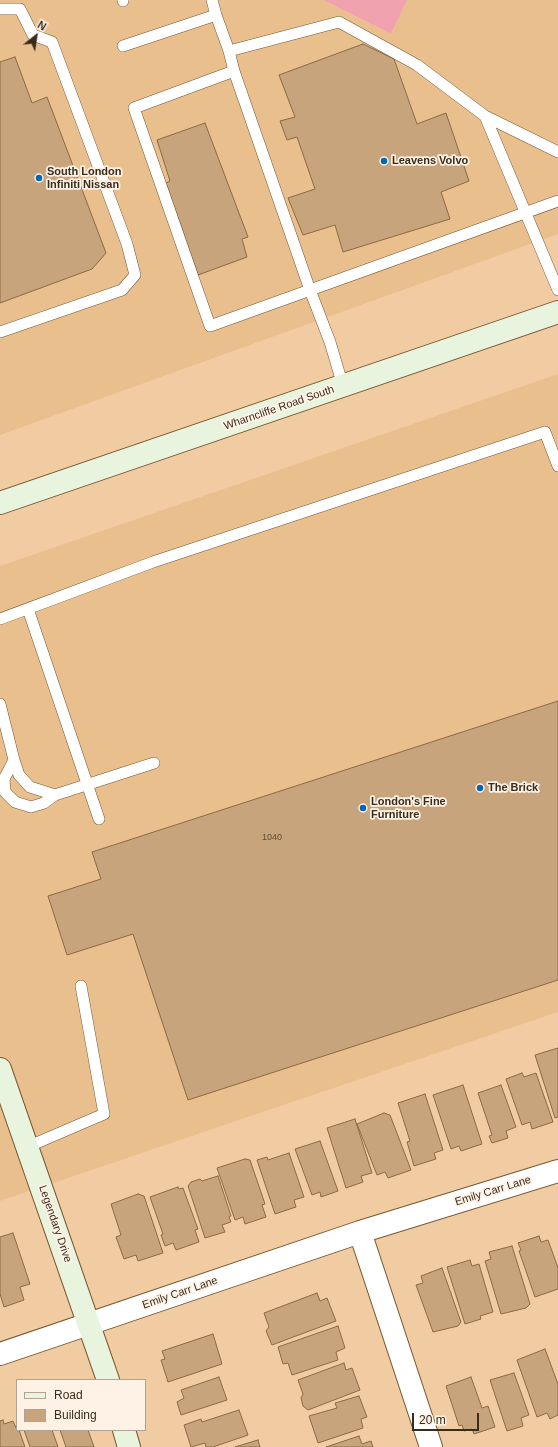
<!DOCTYPE html>
<html>
<head>
<meta charset="utf-8">
<style>
  body { margin:0 }
  #map { position:relative; width:558px; height:1447px; overflow:hidden; background:#f1cca2; font-family:Arial,sans-serif }
  canvas { display:block }
  .legend { position:absolute; left:16px; top:1379px; width:130px; height:52px; box-sizing:border-box; background:#fef2e6; border:1px solid #b0a395; margin:0; padding:5px 7px; list-style:none; font-size:12px; color:#3a2c1b }
  .legend li { display:flex; align-items:center; gap:8px; height:20px }
  .legend b { width:20px; border:1px solid #b0a395 }
  .north { position:absolute; left:16px; top:16px; width:40px; height:40px; -webkit-text-stroke:3px #fef2e6; paint-order:stroke; rotate:30deg; font-size:11px; font-weight:700; line-height:16px; text-align:center; color:#3a2c1b }
  .north::after { content:''; display:block; margin:auto; width:14px; height:18px; background:#3a2c1b; clip-path:polygon(50% 0,100% 100%,50% 72%,0 100%) }
  .scale { position:absolute; left:412px; top:1413px; width:67px; height:18px; box-sizing:border-box; border:2px solid #3a2c1b; border-top:0; padding-left:5px; font-size:12px; line-height:14px; white-space:nowrap; color:#3a2c1b; -webkit-text-stroke:3px #fef2e6; paint-order:stroke }
</style>
</head>
<body>
<div id="map">
<canvas width="558" height="1447"></canvas>
<ul class="legend">
<li><b style="height:5px;background:#e9f4df"></b>Road</li>
<li><b style="height:11px;background:#c8a47c"></b>Building</li>
</ul>
<div class="north">N</div>
<div class="scale">20 m</div>
</div>
<script>
const context = document.querySelector('canvas').getContext('2d');
context.lineJoin = 'round';
function fillPath(path, color) { context.fillStyle = color; context.fill(path, 'evenodd'); }
const shape = rows => new Path2D(rows.map(r => 'M' + r).join(''));
function trace(path, color, width, dash) { context.strokeStyle = color; context.lineWidth = width; context.lineCap = dash ? 'butt' : 'round'; context.setLineDash(dash || []); context.stroke(path); }
function drawText(font, color, halo, rows, align = 'center') {
  context.font = font + ' Arial,sans-serif'; context.lineWidth = 3.5; context.setLineDash([]); context.textBaseline = 'middle'; context.strokeStyle = halo; context.fillStyle = color; for (const [text, x, y, turn = 0] of rows) {
    context.save(); context.translate(x, y); context.rotate((+turn || 0) * Math.PI / 180); context.textAlign = isNaN(turn) ? turn : align; if (halo) context.strokeText(text, 0, 0); context.fillText(text, 0, 0); context.restore();
  }
}
fillPath(shape([
  [0,0,323,0,391,34,407,0,558,0,558,234,0,435],
  [558,374,558,1012,0,1201,0,566]
]), '#e9bf8e');
fillPath(shape([
  [323,0,407,0,391,34]
]), '#f0a3ae');
const building = shape([
  [363,44,394,59,417,124,446,113,469,181,441,192,450,219,343,252,335,225,303,235,288,198,315,189,297,137,287,140,280,121,295,117,279,75,363,44],
  [15,57,32,103,47,97,106,253,92,269,0,303,0,62,15,57],
  [205,123,248,237,242,239,247,257,198,275,166,183,170,181,157,140,205,123],
  [558,701,558,980,188,1100,133,934,67,955,48,896,101,879,92,852,558,701],
  [558,1048,558,1117,555,1118,535,1055,558,1048],
  [522,1073,524,1077,536,1073,553,1122,532,1129,530,1122,522,1125,506,1079,522,1073],
  [463,1085,482,1144,461,1151,459,1146,451,1149,433,1095,463,1085],
  [501,1085,516,1127,506,1131,508,1138,492,1143,489,1136,492,1135,478,1093,501,1085],
  [425,1094,443,1150,434,1153,436,1159,414,1166,407,1142,410,1141,398,1103,425,1094],
  [384,1113,390,1115,411,1170,388,1178,385,1172,377,1175,357,1124,384,1113],
  [355,1119,372,1173,361,1176,363,1182,346,1188,327,1128,355,1119],
  [320,1141,338,1191,321,1197,320,1192,312,1195,295,1149,320,1141],
  [289,1153,304,1197,294,1200,296,1207,275,1214,257,1160,267,1157,268,1160,289,1153],
  [245,1159,250,1160,265,1204,262,1205,266,1217,245,1224,243,1217,235,1220,217,1168,245,1159],
  [218,1176,231,1216,229,1217,231,1222,222,1225,225,1232,205,1238,188,1186,191,1182,200,1179,202,1181,218,1176],
  [178,1187,179,1189,183,1188,198,1229,195,1230,199,1242,176,1250,173,1243,165,1246,161,1235,163,1234,150,1197,178,1187],
  [138,1194,144,1196,163,1253,138,1261,136,1255,124,1259,116,1237,121,1235,111,1204,138,1194],
  [13,1233,30,1284,20,1287,24,1300,4,1307,0,1294,0,1237,13,1233],
  [539,1236,541,1242,548,1240,558,1268,558,1289,535,1297,519,1251,521,1250,518,1243,539,1236],
  [512,1246,530,1304,526,1308,501,1314,485,1261,491,1259,489,1252,512,1246],
  [470,1260,472,1266,479,1264,493,1312,480,1316,481,1319,465,1324,447,1267,470,1260],
  [442,1268,461,1322,458,1326,433,1332,416,1285,423,1283,421,1276,442,1268],
  [317,1293,320,1301,327,1298,336,1321,272,1345,266,1331,269,1327,264,1313,317,1293],
  [338,1326,345,1348,336,1352,338,1360,292,1375,288,1363,283,1364,278,1347,338,1326],
  [213,1334,222,1364,168,1382,161,1360,165,1359,162,1351,213,1334],
  [545,1349,558,1384,558,1415,550,1419,547,1413,537,1417,517,1360,545,1349],
  [344,1363,346,1370,352,1368,360,1390,308,1410,303,1406,301,1398,303,1394,298,1380,344,1363],
  [514,1373,529,1415,521,1418,523,1426,507,1431,490,1380,514,1373],
  [219,1377,227,1400,181,1415,177,1402,184,1398,181,1390,219,1377],
  [471,1377,482,1408,488,1406,495,1427,474,1434,472,1429,464,1431,462,1425,459,1426,446,1386,471,1377],
  [359,1396,367,1417,361,1419,363,1428,318,1443,309,1416,337,1408,335,1403,359,1396],
  [239,1410,248,1435,213,1447,206,1447,205,1443,191,1447,184,1425,201,1419,202,1422,239,1410],
  [3,1420,4,1424,13,1421,17,1430,19,1430,25,1447,0,1447,0,1421,3,1420],
  [24,1430,52,1430,58,1447,30,1447,24,1430],
  [60,1430,88,1430,94,1447,66,1447,60,1430],
  [359,1436,362,1444,371,1441,373,1447,326,1447,359,1436],
  [258,1440,260,1447,235,1447,258,1440]
]);
fillPath(building, '#c8a47c');
trace(building, '#8b6a43', 1);
const lane = shape([
  [123,0,123,1],
  [212,0,216,15,229,51,234,71,310,290,330,342,343,386],
  [0,9,20,9,33,35,52,42,127,244,135,275,122,290,0,332],
  [123,46,216,15],
  [229,51,339,22,417,65,485,116,558,152],
  [234,71,134,108,210,326,558,201],
  [485,116,558,290],
  [28,609,99,819],
  [0,619,153,562,545,432,558,466],
  [0,704,14,760,19,775,30,787,55,795,154,763],
  [14,760,4,779,5,792,15,802,31,807,44,803,55,795],
  [27,1147,104,1114,81,986]
]);
const street = shape([
  [360,1232,431,1447],
  [0,1354,360,1232,558,1171]
]);
const secondary = shape([
  [0,503,558,312],
  [0,1069,108,1380],
  [124,1430,129,1447]
]);
trace(lane, '#775730', 12);
trace(street, '#775730', 24);
trace(secondary, '#775730', 24);
trace(lane, '#fff', 11);
trace(street, '#fff', 22);
trace(secondary, '#e9f4df', 22);
for (const [x, y, r, color] of [
  [384,161,4,"#0368b4"],
  [39,178,4,"#0368b4"],
  [480,788,4,"#0368b4"],
  [363,808,4,"#0368b4"]
]) { const dot = new Path2D(); dot.arc(x, y, r, 0, 2 * Math.PI); context.fillStyle = color; context.fill(dot); trace(dot, '#fef2e6', 1.5); }
drawText('9px', '#5e4a33', null, [
  ["1040",272,838]
]);
drawText('bold 11px', '#3a2c1b', '#fef2e6', [
  ["Leavens Volvo",392,161],
  ["South London",47,172],
  ["Infiniti Nissan",47,185],
  ["The Brick",488,788],
  ["London's Fine",371,802],
  ["Furniture",371,815]
], 'left');
drawText('11px', '#3a2c1b', '#fef2e6', [
  ["Wharncliffe Road South",279,408,-19],
  ["Emily Carr Lane",493,1191,-17],
  ["Legendary Drive",55,1224,71],
  ["Emily Carr Lane",180,1293,-19]
]);
</script>
</body>
</html>
